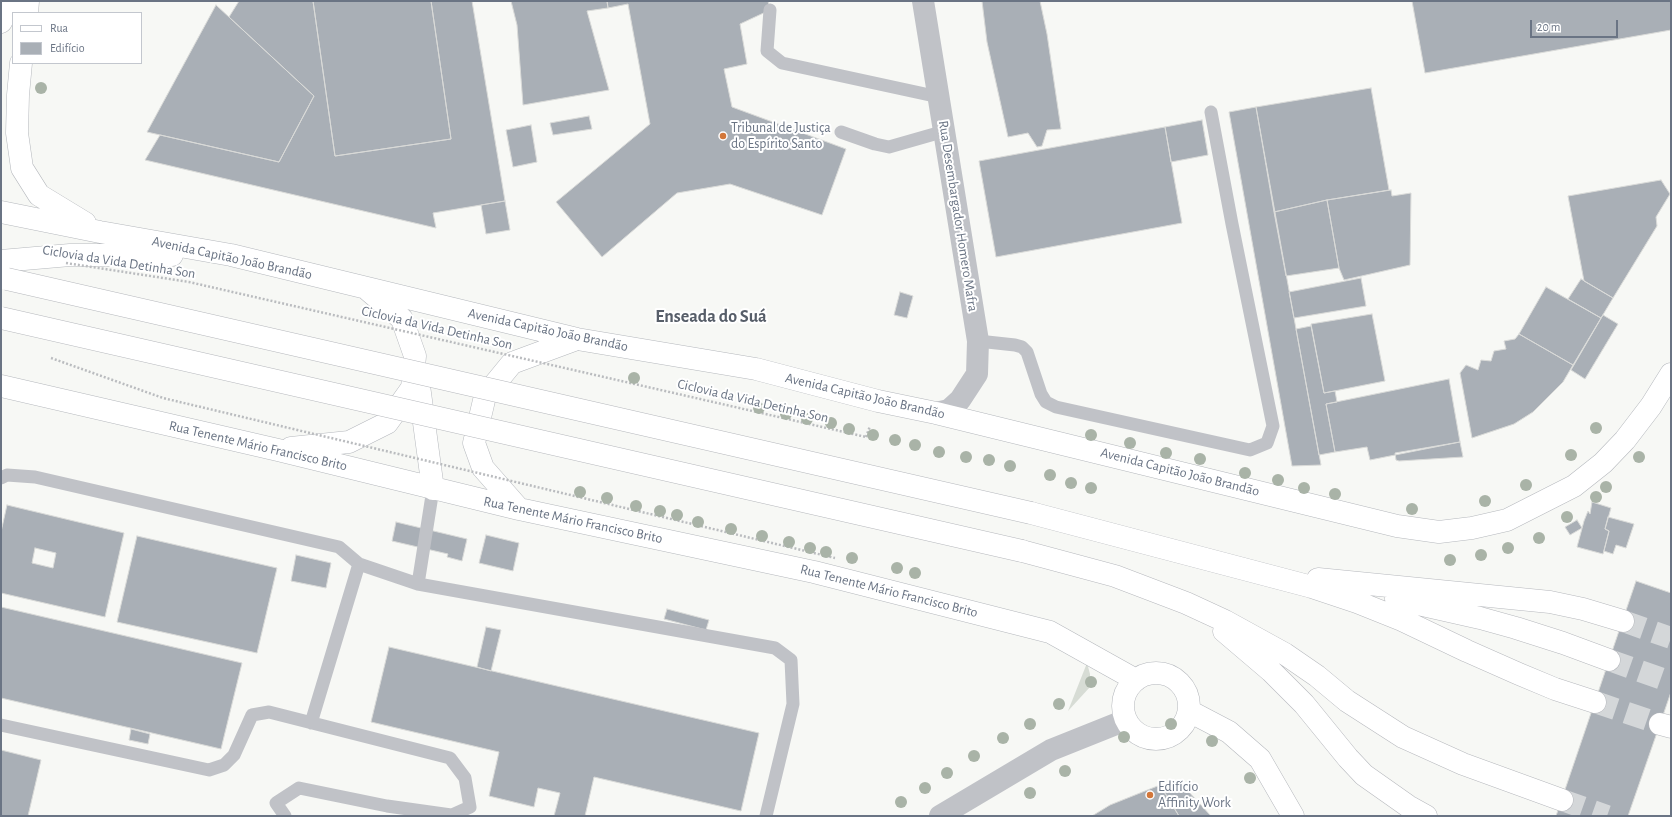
<!DOCTYPE html>
<html>
<head>
<meta charset="utf-8">
<style>
  body { margin:0 }
  #map { position:relative; width:1672px; height:817px; overflow:hidden; background:#f7f8f5; font-family:"Alegreya Sans",sans-serif }
  canvas { display:block }
  .frame { position:absolute; inset:0; border:2px solid #6a7484; pointer-events:none }
  .legend { position:absolute; left:12px; top:12px; width:130px; height:52px; box-sizing:border-box; background:#fff; border:1px solid #c3c7ce; margin:0; padding:5px 7px; list-style:none; font-size:12px; color:#6a7484 }
  .legend li { display:flex; align-items:center; gap:8px; height:20px }
  .legend b { width:20px; border:1px solid #c3c7ce }
  .scale { position:absolute; left:1530px; top:20px; width:88px; height:18px; box-sizing:border-box; border:2px solid #6a7484; border-top:0; padding-left:5px; font-size:12px; line-height:14px; white-space:nowrap; color:#6a7484; -webkit-text-stroke:3px #fff; paint-order:stroke }
</style>
</head>
<body>
<div id="map">
<canvas width="1672" height="817"></canvas>
<div class="frame"></div>
<ul class="legend">
<li><b style="height:5px;background:#fff"></b>Rua</li>
<li><b style="height:11px;background:#a9afb6"></b>Edifício</li>
</ul>
<div class="scale">20 m</div>
</div>
<script>
const context = document.querySelector('canvas').getContext('2d');
context.lineJoin = 'round';
function fillPath(path, color) { context.fillStyle = color; context.fill(path, 'evenodd'); }
const shape = rows => new Path2D(rows.map(r => 'M' + r).join(''));
function trace(path, color, width, dash) { context.strokeStyle = color; context.lineWidth = width; context.lineCap = dash ? 'butt' : 'round'; context.setLineDash(dash || []); context.stroke(path); }
function drawText(font, color, halo, rows, align = 'center') {
  context.font = font + ' "Alegreya Sans",sans-serif'; context.lineWidth = 4; context.setLineDash([]); context.textBaseline = 'middle'; context.strokeStyle = halo; context.fillStyle = color; for (const [text, x, y, turn = 0] of rows) {
    context.save(); context.translate(x, y); context.rotate((+turn || 0) * Math.PI / 180); context.textAlign = isNaN(turn) ? turn : align; if (halo) context.strokeText(text, 0, 0); context.fillText(text, 0, 0); context.restore();
  }
}
fillPath(shape([
  [1087,663,1090,674,1090,687,1068,711]
]), '#d7dcd5');
const building = shape([
  [239,1,313,1,335,156,451,139,431,1,472,1,505,201,433,213,436,228,145,160,160,135,279,162,314,96,229,17,239,1],
  [313,1,431,1,451,139,335,156,313,1],
  [511,1,607,1,608,8,587,11,609,90,523,105,517,25,511,1],
  [607,1,768,1,770,10,740,24,747,64,724,69,732,107,846,149,822,215,730,184,677,193,602,257,556,202,650,124,628,4,608,8,607,1],
  [982,1,1040,1,1047,34,1061,129,1047,130,1042,146,1037,147,1028,133,1008,137,987,42,982,1],
  [1412,1,1671,1,1671,30,1425,73,1412,1],
  [216,5,314,96,279,162,147,132,216,5],
  [1371,88,1389,190,1327,200,1274,212,1256,107,1371,88],
  [1256,107,1294,318,1321,465,1292,466,1229,112,1256,107],
  [589,116,592,129,553,135,550,123,589,116],
  [1202,120,1208,155,1171,162,1165,127,1202,120],
  [531,125,537,162,513,167,506,130,531,125],
  [1165,127,1182,223,996,257,979,161,1165,127],
  [1661,180,1670,194,1656,217,1657,226,1613,298,1584,281,1568,196,1661,180],
  [1391,190,1392,196,1411,193,1410,265,1344,280,1339,268,1327,200,1391,190],
  [1327,200,1339,268,1286,276,1274,212,1327,200],
  [505,201,510,230,486,234,481,205,505,201],
  [1361,278,1366,306,1294,318,1289,292,1361,278],
  [1581,279,1613,298,1601,318,1568,299,1581,279],
  [1546,287,1601,318,1573,365,1519,334,1546,287],
  [900,292,913,296,907,318,894,315,900,292],
  [1372,314,1385,381,1324,393,1311,324,1372,314],
  [1603,315,1618,324,1585,379,1571,370,1603,315],
  [1311,326,1324,393,1335,391,1337,402,1326,404,1335,452,1319,455,1296,329,1311,326],
  [1519,334,1573,365,1563,382,1533,412,1514,424,1472,438,1460,373,1466,365,1478,370,1481,360,1491,361,1494,351,1506,349,1504,341,1515,339,1519,334],
  [1449,379,1460,442,1370,460,1367,447,1335,452,1326,404,1449,379],
  [1460,442,1463,457,1399,461,1396,460,1395,453,1460,442],
  [1592,502,1611,508,1605,529,1609,531,1603,554,1577,547,1584,521,1588,511,1590,514,1592,502],
  [7,505,124,533,105,617,1,593,1,532,7,505],
  [35,548,56,553,53,568,32,563,35,548],
  [1608,517,1634,524,1626,548,1616,545,1613,554,1604,551,1609,531,1605,529,1608,517],
  [1577,520,1582,528,1570,535,1565,527,1577,520],
  [396,522,467,539,462,561,447,557,448,554,392,541,396,522],
  [486,535,519,543,513,571,479,563,486,535],
  [137,536,277,568,257,653,117,622,137,536],
  [296,555,331,563,326,588,291,581,296,555],
  [1636,581,1671,593,1671,692,1660,724,1628,816,1556,816,1636,581],
  [1,607,242,663,221,749,1,698,1,607],
  [667,609,709,620,706,630,664,619,667,609],
  [486,627,501,630,491,671,477,667,486,627],
  [389,647,759,733,741,811,594,777,585,816,554,816,560,793,538,788,534,807,489,796,499,752,371,722,389,647],
  [131,729,150,734,148,744,129,740,131,729],
  [1,750,41,760,28,816,1,816,1,750],
  [1160,785,1179,816,1092,816,1110,805,1160,785],
  [1160,785,1188,791,1211,816,1179,816,1160,785]
]);
fillPath(building, '#a9afb6');
trace(building, '#d9dad8', 1);
trace(shape([
  [1623,621,1671,638],
  [1609,660,1671,682],
  [1595,702,1660,724],
  [1562,800,1607,816]
]), '#d4d7d9', 22, [22, 11]);
const secondary = shape([
  [27,13,28,1],
  [1,22,12,1],
  [21,63,18,95,17,133,22,168,39,195,85,223],
  [1,212,100,232,231,255,577,339,756,369,878,401,936,413,1397,526,1439,532,1472,528,1507,520,1574,486,1603,463,1625,440,1651,406,1671,374],
  [1,261,70,255,172,255],
  [417,371,433,489],
  [1,386,278,450,519,509,814,572,1050,632,1136,680],
  [291,448,349,442,387,423,412,388,415,356,402,319,368,290],
  [519,509,483,468,474,443,485,396,512,363,577,339],
  '1123 706a33 33 0 1 1 66 0a33 33 0 1 1-66 0Z',
  [1189,711,1229,732,1260,759,1293,816]
]);
const primary = shape([
  [1031,513,1312,587,1357,602,1402,620,1467,651,1519,674,1555,689,1595,702],
  [1022,551,1115,576,1186,603,1225,621,1285,654,1317,676,1347,701,1403,737,1463,764,1562,800],
  [1318,579,1550,602,1583,609,1623,621],
  [1396,599,1480,618,1516,628,1563,643,1609,660],
  [1224,631,1271,671,1304,704,1348,758,1364,775,1408,806,1426,816],
  [1660,724,1671,727]
]);
trace(secondary, '#b5b8bd', 23);
trace(primary, '#b6b8bd', 23);
trace(shape([
  [866,437,870,426]
]), '#babcbf', 2.5, [2, 2]);
trace(shape([
  [770,10,767,51,782,63,939,97],
  [841,132,875,144,889,147,945,131],
  [978,341,1015,345,1022,347,1027,352,1041,394,1046,402,1056,407,1250,450,1267,443,1273,426,1232,224,1211,112],
  [1,478,7,475,35,477,339,547,359,564,418,584,775,648,791,660,793,704,766,816],
  [418,584,433,489],
  [311,723,359,564],
  [1,725,209,770,224,765,234,755,252,715,269,712,450,758,465,778,470,807,450,816],
  [285,816,276,803,299,788,387,806,451,815]
]), '#c0c2c7', 13);
trace(shape([
  [923,1,978,341,977,374,960,400,949,410,936,413],
  [940,816,1051,750,1126,720]
]), '#c0c2c7', 22);
trace(secondary, '#fff', 22);
trace(primary, '#fff', 22);
const primaryBridge = shape([
  [7,279,1031,513],
  [1,318,1022,551]
]);
trace(primaryBridge, '#b6b8bd', 23, []);
trace(shape([
  [66,263,189,282,866,437],
  [51,358,163,398,835,558]
]), '#babcbf', 2.5, [2, 2]);
trace(primaryBridge, '#fff', 22);
context.fillStyle = '#a9b3a7';
for (const [x, y] of [
  [41,88],
  [634,378],
  [759,408],
  [786,414],
  [807,419],
  [831,423],
  [1596,428],
  [849,429],
  [873,435],
  [1091,435],
  [895,440],
  [1130,443],
  [915,445],
  [939,452],
  [1166,453],
  [1571,455],
  [966,457],
  [1639,457],
  [1200,459],
  [989,460],
  [1010,466],
  [1245,473],
  [1050,475],
  [1278,480],
  [1071,483],
  [1526,485],
  [1606,487],
  [1091,488],
  [1304,488],
  [580,492],
  [1335,494],
  [1596,497],
  [607,498],
  [1485,501],
  [636,506],
  [1412,509],
  [660,511],
  [677,515],
  [1567,517],
  [698,522],
  [731,529],
  [762,536],
  [1539,538],
  [789,542],
  [810,548],
  [1508,548],
  [826,552],
  [1481,555],
  [852,558],
  [1450,560],
  [897,568],
  [915,573],
  [1091,682],
  [1059,704],
  [1030,724],
  [1171,724],
  [1124,737],
  [1003,738],
  [1212,741],
  [974,756],
  [1065,771],
  [947,773],
  [1250,778],
  [925,788],
  [1030,793],
  [901,802]
]) { context.beginPath(); context.arc(x, y, 6, 0, 2 * Math.PI); context.fill(); }
for (const [x, y, r, color] of [
  [723,136,4,"#d3773a"],
  [1150,795,4,"#d3773a"]
]) { const dot = new Path2D(); dot.arc(x, y, r, 0, 2 * Math.PI); context.fillStyle = color; context.fill(dot); trace(dot, '#fff', 1.5); }
drawText('14px', '#6a7484', '#fff', [
  ["Tribunal de Justiça",731,128],
  ["do Espírito Santo",731,144],
  ["Edifício",1158,787],
  ["Affinity Work",1158,803]
], 'left');
drawText('14px', '#6a7484', '#fff', [
  ["Rua Desembargador Homero Mafra",958,216,81],
  ["Avenida Capitão João Brandão",232,258,12],
  ["Ciclovia da Vida Detinha Son",119,262,9],
  ["Ciclovia da Vida Detinha Son",437,328,13],
  ["Avenida Capitão João Brandão",548,330,12],
  ["Avenida Capitão João Brandão",865,396,13],
  ["Ciclovia da Vida Detinha Son",753,401,13],
  ["Rua Tenente Mário Francisco Brito",258,446,13],
  ["Avenida Capitão João Brandão",1180,472,14],
  ["Rua Tenente Mário Francisco Brito",573,520,12],
  ["Rua Tenente Mário Francisco Brito",889,591,14]
]);
drawText('bold 18px', '#575e69', '#fff', [
  ["Enseada do Suá",711,317]
]);
</script>
</body>
</html>
